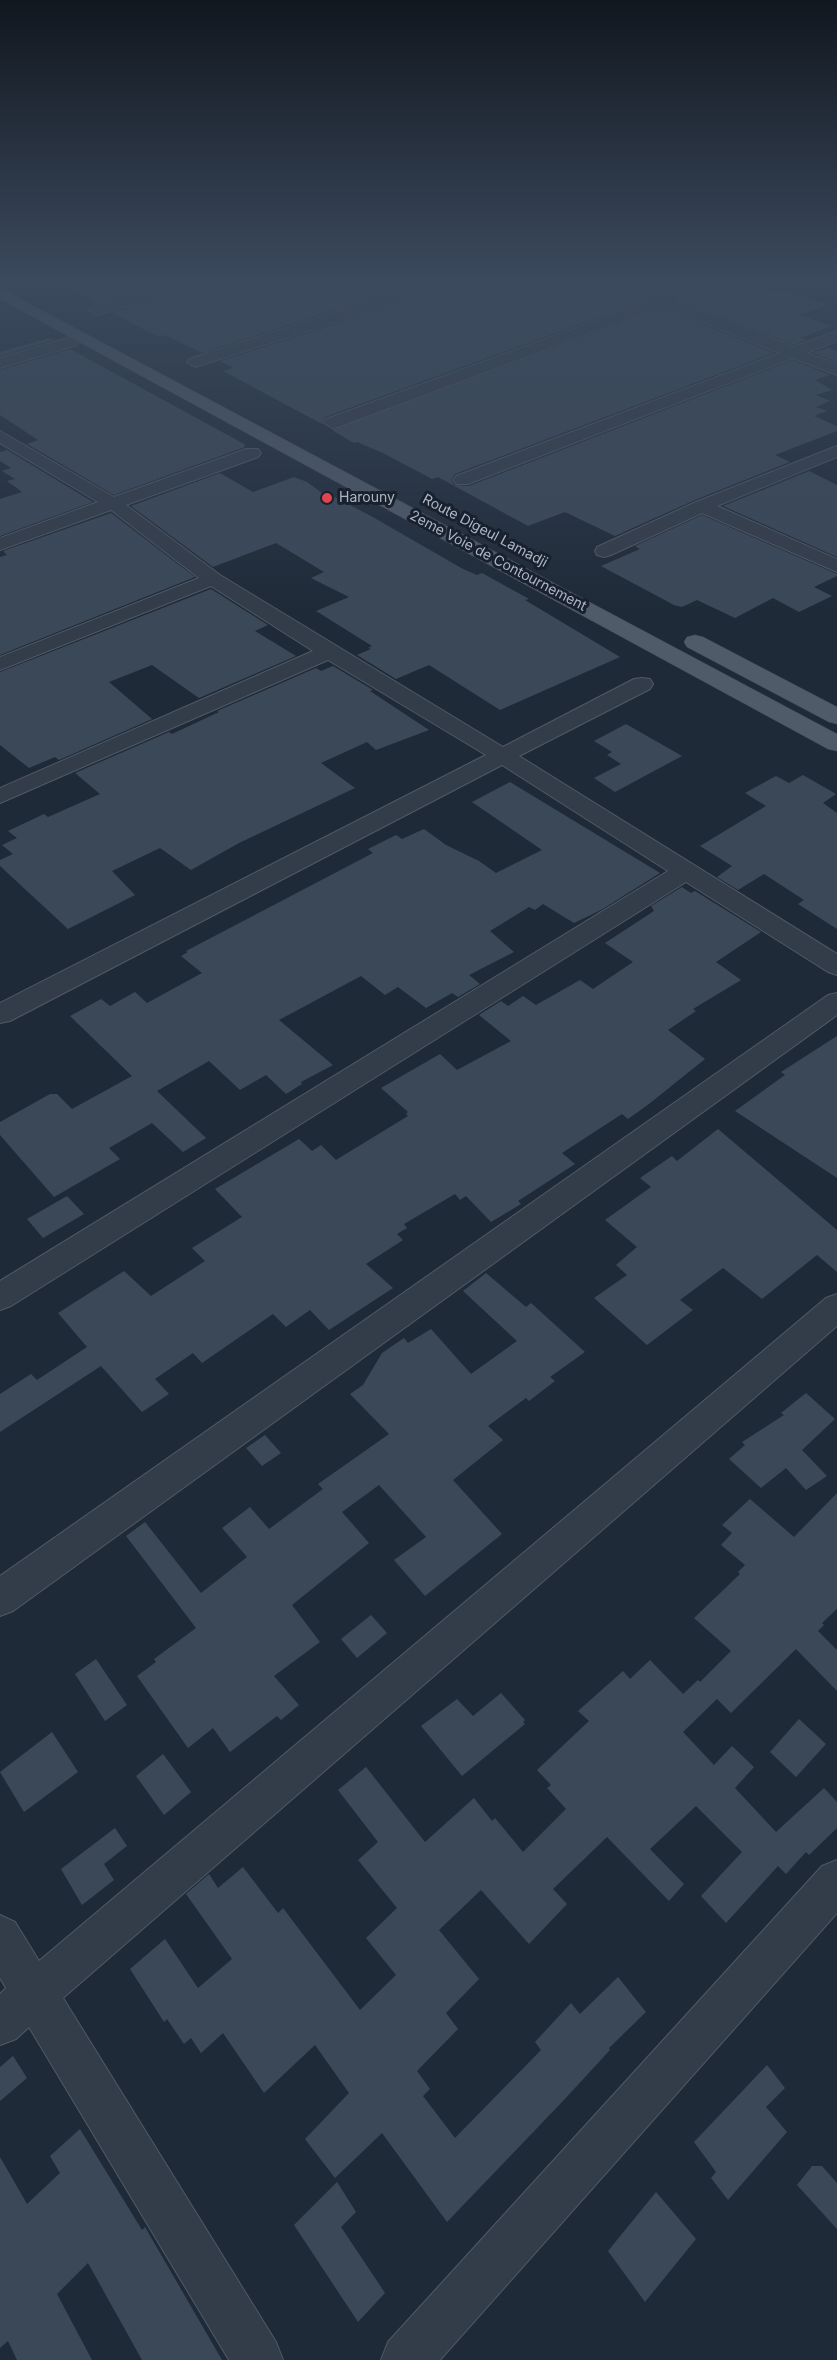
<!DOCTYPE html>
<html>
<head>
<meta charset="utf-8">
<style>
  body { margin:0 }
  canvas { display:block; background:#1f2a38 }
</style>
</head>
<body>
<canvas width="837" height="2360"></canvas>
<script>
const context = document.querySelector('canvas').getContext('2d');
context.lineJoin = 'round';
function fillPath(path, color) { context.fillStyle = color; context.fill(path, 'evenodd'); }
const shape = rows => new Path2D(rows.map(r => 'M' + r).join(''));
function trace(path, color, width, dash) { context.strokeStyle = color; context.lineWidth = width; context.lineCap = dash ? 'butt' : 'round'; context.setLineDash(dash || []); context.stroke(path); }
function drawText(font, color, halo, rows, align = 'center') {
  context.font = font + ' Inter,sans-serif'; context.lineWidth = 6; context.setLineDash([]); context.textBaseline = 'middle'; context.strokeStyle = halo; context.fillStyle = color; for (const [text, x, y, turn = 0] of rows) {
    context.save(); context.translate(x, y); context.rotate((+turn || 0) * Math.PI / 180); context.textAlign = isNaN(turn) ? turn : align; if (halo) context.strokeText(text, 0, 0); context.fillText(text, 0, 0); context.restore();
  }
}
fillPath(shape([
  [53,278,180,278,97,304],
  [215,278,434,278,202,353,165,335,159,337,113,313,212,283],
  [468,278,597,278,644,301,325,417,322,424,223,371,233,368,220,361,465,283],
  [627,278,705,278,663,294],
  [737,278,765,278,767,294,786,290,828,305,800,315,831,326,801,338,806,340,794,345,682,301],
  [663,308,774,353,455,474,451,480,454,485,469,486,793,360,830,375,815,380,832,390,816,395,830,401,816,407,827,411,814,416,837,426,837,431,775,455,790,462,695,500,615,536,565,512,528,526,438,477,432,479,383,453,357,442,354,443,332,430],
  [49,338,53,340,0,356,0,352],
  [827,348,837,351,837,362,813,353],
  [70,349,246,445,243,446,245,447,114,495,27,444,38,440,0,415,0,370],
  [7,450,93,502,0,536,0,499,22,492,7,481,15,479,2,471,11,468,0,461,0,452],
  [809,471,837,485,837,557,723,506],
  [220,473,253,492,294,477,307,482,322,493,325,492,371,516,463,569,477,575,482,573,529,599,525,600,620,657,500,710,429,665,396,679,357,655,371,649,368,648,372,646,316,611,349,597,311,578,324,572,276,543,213,567,131,506],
  [111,513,195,577,0,655,0,557,7,555,3,551],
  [702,515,837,574,837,576,814,587,832,596,799,612,773,598,735,618,697,600,682,607,674,605,601,566,640,549,635,546],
  [211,589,268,625,255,631,296,656,199,698,152,665,109,682,152,719,59,760,55,757,29,768,0,745,0,672],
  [333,666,373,690,370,691,429,730,376,750,367,742,321,763,355,788,239,843,191,870,160,848,112,871,135,895,68,929,0,866,0,860,13,854,2,845,17,838,8,831,44,814,48,817,100,794,75,773,169,732,172,734,219,712,217,711,316,668,321,671],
  [626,724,682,756,615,792,594,778,621,764,607,755,612,752,594,741],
  [803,775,836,794,823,803,837,813,837,929,798,904,804,900,764,874,738,890,717,877,732,866,700,846,766,806,745,793,776,776,789,783],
  [510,782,660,873,601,910,574,923,543,904,535,910,529,907,490,931,514,952,469,975,480,984,458,997,452,993,426,1008,398,987,385,995,361,976,279,1020,333,1065,301,1082,302,1084,286,1094,266,1075,240,1090,209,1061,157,1091,206,1138,183,1152,152,1123,109,1148,120,1159,54,1197,0,1135,0,1122,50,1094,57,1094,72,1109,132,1076,70,1016,101,999,110,1006,135,992,147,1003,202,973,181,956,188,952,186,951,373,853,368,849,396,835,402,839,424,829,446,845,479,861,496,873,542,850,472,802],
  [682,887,691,893,695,891,761,932,716,962,741,980,693,1009,696,1011,668,1030,705,1059,649,1104,628,1119,622,1114,562,1153,575,1164,518,1201,521,1204,491,1222,466,1196,460,1200,455,1194,404,1224,407,1228,397,1234,403,1240,366,1264,393,1288,329,1330,310,1310,286,1327,273,1314,202,1363,193,1353,155,1379,169,1394,142,1412,101,1366,0,1432,0,1394,31,1374,37,1380,87,1347,58,1313,124,1271,151,1296,205,1261,192,1248,242,1217,215,1189,299,1139,312,1151,321,1145,336,1160,408,1116,406,1114,408,1112,381,1088,440,1054,457,1070,511,1041,479,1015,501,1001,508,1006,523,996,536,1005,580,980,593,989,633,962,605,943,654,911,651,906],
  [837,1036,837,1178,735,1111,785,1075,781,1072],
  [718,1129,837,1230,837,1272,817,1255,762,1299,723,1268,680,1300,693,1310,647,1345,594,1298,627,1275,616,1265,637,1247,605,1220,651,1187,640,1178,672,1156,677,1161],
  [67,1196,84,1214,43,1238,27,1219],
  [486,1273,526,1307,531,1303,585,1352,550,1377,555,1381,529,1401,526,1398,488,1426,503,1440,453,1480,502,1534,425,1596,394,1560,426,1537,379,1485,342,1512,369,1543,292,1605,320,1642,274,1676,299,1705,281,1720,277,1716,230,1752,213,1728,188,1748,137,1676,156,1662,154,1659,196,1628,126,1536,145,1522,201,1593,247,1557,222,1528,250,1507,269,1529,323,1489,318,1484,389,1434,350,1394,363,1385,382,1353,404,1338,408,1343,431,1329,471,1374,517,1341,463,1291],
  [806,1393,835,1419,802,1450,827,1476,806,1490,786,1468,761,1488,729,1459,745,1445,742,1442,784,1415,781,1413],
  [265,1435,281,1453,262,1466,246,1448],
  [837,1493,837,1609,822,1623,824,1625,818,1631,837,1650,837,1691,796,1649,731,1713,717,1699,683,1732,714,1765,732,1746,754,1767,735,1788,776,1832,824,1788,837,1802,837,1828,809,1855,806,1852,786,1874,778,1866,726,1923,701,1896,742,1852,696,1806,650,1849,684,1884,669,1901,607,1837,553,1889,567,1904,529,1944,481,1890,439,1930,479,1979,446,2013,458,2029,417,2071,430,2089,423,2096,455,2138,541,2050,535,2042,571,2003,580,2014,618,1977,646,2012,609,2048,610,2050,563,2101,447,2222,382,2133,335,2178,305,2139,349,2093,315,2045,264,2093,223,2033,201,2053,191,2038,184,2044,167,2019,164,2022,130,1969,165,1939,198,1988,232,1959,186,1894,209,1874,218,1888,243,1867,278,1913,283,1908,360,2010,396,1975,366,1938,397,1908,358,1860,378,1842,338,1790,366,1767,425,1842,474,1798,492,1821,495,1818,523,1852,566,1809,547,1788,551,1785,537,1770,589,1721,578,1711,623,1671,630,1679,650,1660,683,1694,698,1680,700,1682,731,1651,694,1618,740,1574,738,1572,745,1565,721,1545,732,1533,722,1525,750,1499,794,1537],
  [371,1615,387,1633,357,1658,341,1639],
  [96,1659,127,1705,105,1721,75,1674],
  [501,1693,525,1720,523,1722,525,1724,462,1776,421,1726,457,1699,473,1716],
  [799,1719,826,1744,796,1777,770,1752],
  [52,1732,78,1772,24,1812,0,1772],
  [163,1754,191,1792,164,1815,136,1776],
  [115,1828,127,1846,104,1864,114,1880,82,1905,61,1869],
  [13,2056,27,2078,0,2101,0,2067],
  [767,2065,785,2088,766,2107,787,2132,728,2200,711,2178,716,2172,694,2142],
  [80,2129,142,2230,145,2227,222,2360,142,2360,88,2263,57,2294,92,2360,17,2360,8,2341,0,2348,0,2157,27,2204,60,2173,50,2156],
  [812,2166,822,2166,837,2183,837,2229,797,2185],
  [337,2182,356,2212,341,2227,385,2293,358,2322,294,2225],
  [656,2192,696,2239,645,2302,608,2251]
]), '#3b4858');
const minor = shape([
  [189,278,213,278,211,281,101,314,96,315,89,311,91,308,189,278],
  [443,278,466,278,464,281,201,365,195,367,187,362,189,359,443,278],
  [599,278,620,278,663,296,713,278,735,278,676,301,794,347,837,331,837,341,807,353,837,364,837,375,793,358,468,484,456,484,453,480,456,476,780,353,663,306,338,427,332,428,324,423,326,419,650,301,599,278],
  [71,337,79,342,76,345,0,368,0,358,71,337],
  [0,431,114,497,246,449,258,449,261,453,258,457,126,505,220,575,503,747,634,679,642,678,650,679,653,684,650,689,519,756,837,954,837,975,828,972,686,882,11,1306,0,1310,0,1281,668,871,502,765,10,1021,0,1023,0,1003,486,755,328,660,0,803,0,788,313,651,211,586,0,670,0,657,199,578,111,510,0,550,0,538,98,502,0,443,0,431],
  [837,446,837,457,717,506,837,559,837,572,702,513,611,555,604,557,597,555,595,551,597,547,696,502,837,446],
  [837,993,837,1015,13,1611,0,1616,0,1576,828,995,837,993],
  [837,1294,837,1326,63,1998,276,2342,283,2360,229,2360,29,2027,16,2039,0,2045,0,1994,6,1988,0,1978,0,1915,15,1922,39,1961,826,1298,837,1294],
  [837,1860,837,1913,440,2360,381,2360,388,2342,822,1866,837,1860]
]);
const major = shape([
  [0,288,837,734,837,751,828,749,0,299,0,288],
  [695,635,703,637,837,707,837,724,829,722,687,647,684,642,687,637,695,635]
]);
trace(minor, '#505966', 2);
trace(major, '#3c4552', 1);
fillPath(minor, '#333c49');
fillPath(major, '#505b69');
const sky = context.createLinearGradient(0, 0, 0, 609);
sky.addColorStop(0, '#11171f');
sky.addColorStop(0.46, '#3c4a5e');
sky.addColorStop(1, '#3c4a5e00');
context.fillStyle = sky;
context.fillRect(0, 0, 837, 609);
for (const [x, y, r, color] of [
  [327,498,6,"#e0444e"]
]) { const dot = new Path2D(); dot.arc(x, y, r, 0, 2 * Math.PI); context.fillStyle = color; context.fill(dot); trace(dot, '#18212d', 2); }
drawText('14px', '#adb6c5', '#18212d', [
  ["Harouny",339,498]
], 'left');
drawText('14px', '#adb6c5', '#18212d', [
  ["Route Digeul Lamadji",485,531,28],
  ["2eme Voie de Contournement",498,561,28]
]);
</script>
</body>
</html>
